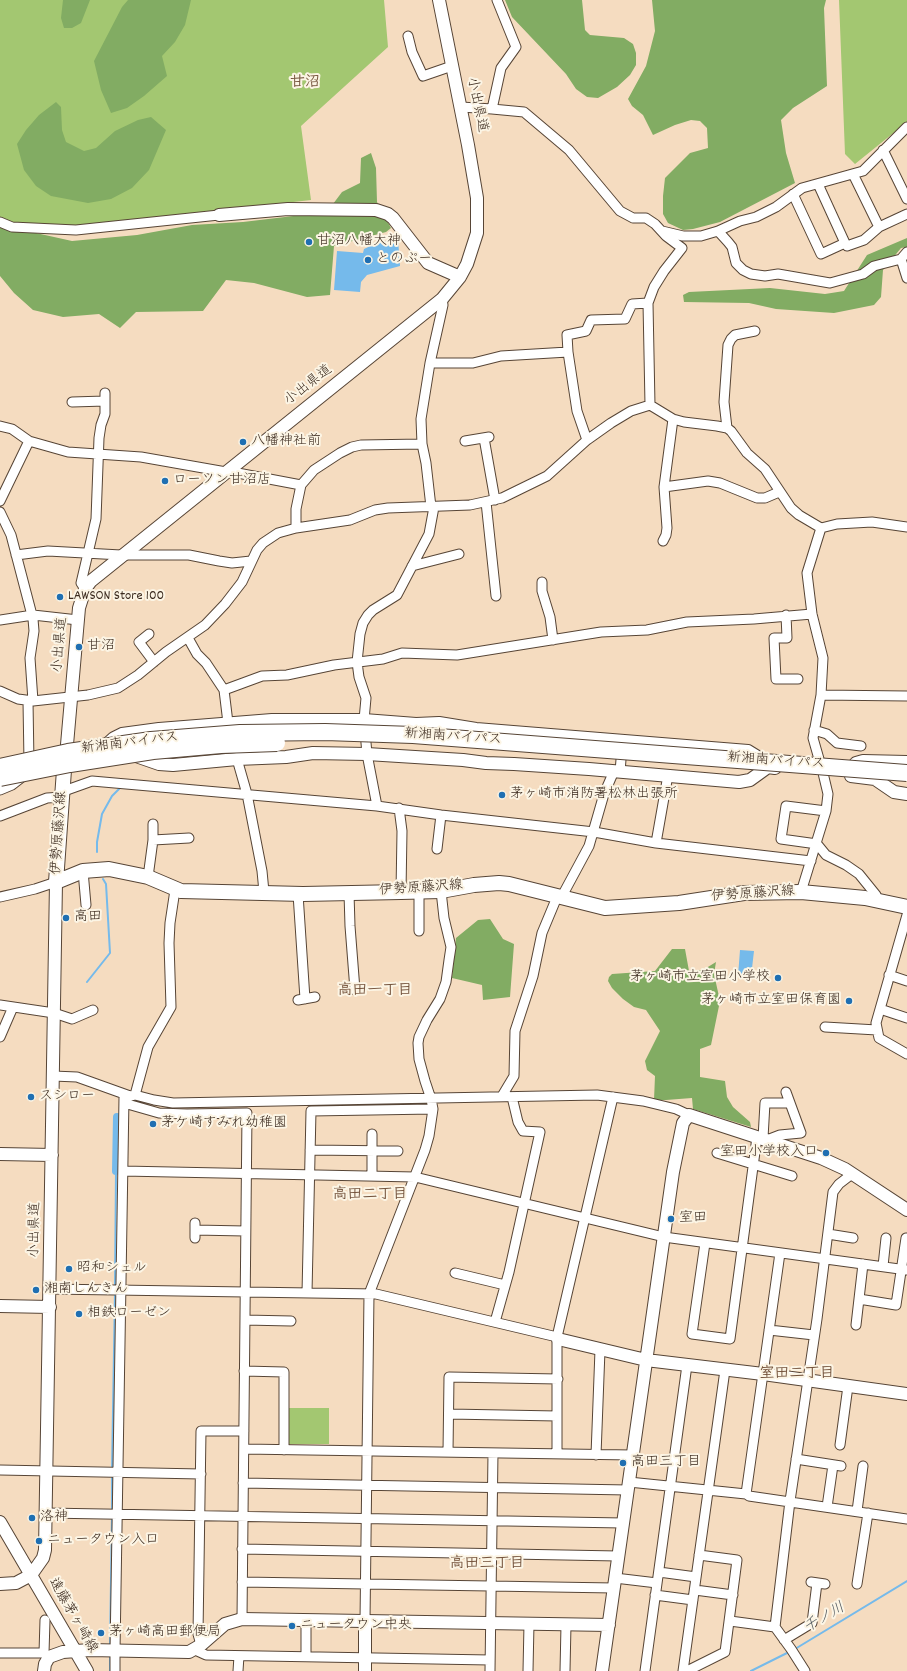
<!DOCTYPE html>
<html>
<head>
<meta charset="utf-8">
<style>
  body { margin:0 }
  canvas { display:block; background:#f5dcc0 }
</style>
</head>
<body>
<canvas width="907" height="1671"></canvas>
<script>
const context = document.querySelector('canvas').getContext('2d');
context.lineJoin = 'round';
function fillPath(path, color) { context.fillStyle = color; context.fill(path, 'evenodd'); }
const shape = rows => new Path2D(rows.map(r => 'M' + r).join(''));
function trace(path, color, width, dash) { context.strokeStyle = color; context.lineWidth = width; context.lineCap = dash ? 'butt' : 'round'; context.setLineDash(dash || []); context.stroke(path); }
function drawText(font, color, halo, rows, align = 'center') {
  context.font = font + ' Dekko,"Klee One",sans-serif'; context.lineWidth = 4; context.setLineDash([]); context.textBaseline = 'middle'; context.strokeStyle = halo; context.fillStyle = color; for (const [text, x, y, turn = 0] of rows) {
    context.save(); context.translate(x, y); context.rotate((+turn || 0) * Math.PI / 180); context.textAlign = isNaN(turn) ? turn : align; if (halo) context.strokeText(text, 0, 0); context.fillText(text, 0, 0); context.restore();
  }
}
fillPath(shape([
  [0,0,384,0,388,47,301,126,311,200,46,230,0,220],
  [839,0,907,0,907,122,855,164,845,154],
  [287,1408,329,1408,329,1444,287,1444]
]), '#a3c771');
fillPath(shape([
  [63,0,90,0,81,23,72,28,64,28,61,18],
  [128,0,191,0,185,25,175,42,162,56,167,76,144,96,127,108,111,113,101,90,94,61,122,7],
  [505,0,582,0,585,30,590,35,624,38,633,44,636,53,636,65,630,75,617,87,598,98,587,97,576,89,566,74,512,17],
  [652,0,826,0,824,8,827,86,793,108,781,120,786,153,795,183,720,222,693,229,683,230,668,223,663,214,663,196,665,178,690,153,708,148,707,128,700,121,691,120,675,125,653,135,643,115,632,106,628,99,646,66,655,31],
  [56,102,61,107,62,130,66,142,84,151,96,148,115,131,138,120,151,117,166,130,149,170,132,188,111,199,88,203,51,196,36,186,24,170,17,144,26,130,39,115],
  [371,153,376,168,377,202,391,228,386,232,334,246,330,295,307,297,254,283,226,280,203,311,136,312,120,328,99,314,63,317,33,310,14,293,0,276,0,225,72,241,137,235,192,225,243,222,327,212,342,192,360,183,361,158],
  [907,238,907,247,901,248,883,270,881,297,874,305,834,313,776,309,749,303,684,302,683,295,689,292,770,288,825,294,844,291,867,255],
  [490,919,503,939,514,944,510,997,483,1000,482,985,452,978,456,938,478,920],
  [672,949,685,949,689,971,703,970,716,962,714,974,720,1001,711,1045,700,1049,700,1077,725,1081,727,1097,733,1107,750,1122,751,1127,693,1109,692,1098,666,1100,654,1100,655,1076,647,1070,645,1061,660,1031,646,1010,634,1007,623,999,612,988,608,981,609,977,612,974,655,971]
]), '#82ac63');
fillPath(shape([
  [398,239,400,266,367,275,361,282,360,292,334,290,337,251,363,253,364,249,379,242],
  [740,950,754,951,751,977,738,976]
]), '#75baeb');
trace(shape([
  [97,852,97,842,102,814,112,796,120,788],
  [87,982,110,953,106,884,103,879],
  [115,1288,116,1171],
  [112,1470,115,1292],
  [112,1512,112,1474],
  [110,1646,112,1516],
  [795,1649,907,1581],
  [110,1671,110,1654],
  [751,1671,789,1652]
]), '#75baeb', 2);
trace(shape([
  [116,1171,117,1117]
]), '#75baeb', 8);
const street = shape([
  [408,36,412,52,423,76,452,66],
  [461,107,492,109,524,112,569,150,620,211,633,218,646,218,655,224,666,236,682,248,664,271,654,287,648,303,650,405],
  [492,109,501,68,516,47,497,0],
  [883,150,907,199],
  [853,174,879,227],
  [818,184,845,243],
  [793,194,821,254,845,243,847,246,864,240,879,227,907,214],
  [0,222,12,227,76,230,219,215],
  [662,231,683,236,701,236,718,231,740,221,756,217,776,207,802,188,863,171,907,127],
  [718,231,728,242,732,247,736,263,743,270,751,274,765,276,778,274,830,283,863,274,874,266,901,259,907,252],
  [901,259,907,278],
  [568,352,577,411,587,440],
  [430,363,473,363,501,356,568,352,567,335,586,331,591,320,625,319,632,304,648,303],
  [72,402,105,401],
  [0,426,12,429,29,441,68,452,141,457,226,472],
  [727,428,724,402,728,345,731,339,735,335,755,331],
  [484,438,495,500],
  [465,441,489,437],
  [227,471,301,485],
  [664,487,708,481,720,483,757,498,765,498,779,492],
  [0,501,29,441],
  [486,502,496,596],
  [431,507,426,463,422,444,421,419,430,363,443,305,442,299],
  [0,512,11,535,33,619,34,631,30,658,33,701],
  [296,528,296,509,301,485,314,470,340,453,352,447,361,445,422,444],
  [663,541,666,535,667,528,664,487,673,419],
  [16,555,48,551,121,555,189,555,219,561,232,563,251,561],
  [412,566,459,554],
  [542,582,542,591,550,617,553,640],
  [85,589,81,583,96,519,99,438,101,425,105,414,105,393],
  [786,615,787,638,774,638,776,679,798,679],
  [0,620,33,615,78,620],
  [149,634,139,642,154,662],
  [188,638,197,654,206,663,224,690,228,723],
  [224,690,262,676,287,675,334,665,383,659,402,653,457,655,576,636,601,632,647,630,687,622,754,619,812,614],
  [0,691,18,699,33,701,88,695,118,688,138,675,166,652,205,625,225,604,242,582,257,550,263,543,278,533,296,528,350,520,375,510,388,508,470,505,502,498,547,476,587,440,611,423,631,411,650,405,673,419,684,422,717,426,727,428,731,431,747,453,765,469,791,508,799,515,821,528,837,524,872,522,907,527],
  [821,695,907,696],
  [28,701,29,763],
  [814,730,827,734,837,743,861,746],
  [237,759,247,794,262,871,264,892],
  [620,772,622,747],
  [0,790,12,785,21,778,22,774],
  [64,791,92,781,377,806,441,815,594,832,656,843,811,861],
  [377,806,367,754,364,720,366,698,359,677,357,662,360,634,363,623,368,615,373,610,397,595,429,534,434,507],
  [399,808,402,831,401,892],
  [826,811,786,806,781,839,817,844,826,855,846,865,859,874,876,895,876,899],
  [0,816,47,798,63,797],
  [153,840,189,838],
  [656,843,668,775],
  [437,849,441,815],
  [83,871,86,905],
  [148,877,153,840,153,824],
  [801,892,826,811,828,794,823,773,813,738,821,695,823,658,812,614,807,573,821,528],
  [349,893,350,926,355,990],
  [298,894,305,999],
  [0,897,35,889,56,882],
  [561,898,589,846,604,794,614,771],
  [907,915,876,1023,879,1038,907,1054],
  [419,931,419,892],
  [889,975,907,981],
  [298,1000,315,997],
  [0,1005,54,1013,72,1019,93,1010],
  [880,1009,907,1018],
  [825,1027,877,1030],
  [0,1037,13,1007],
  [53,1076,77,1077,130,1096,135,1095,154,1100,173,1103,597,1095,643,1101,676,1109,689,1115],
  [135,1095,148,1047,171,1007,169,943,170,923,175,890],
  [502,1096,514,1076,515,1031,533,976,542,933,557,897],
  [124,1103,159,1113,187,1114,247,1113,242,1619],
  [763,1138,765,1103,789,1103],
  [767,1140,780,1135,801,1133,786,1092],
  [310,1150,398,1151],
  [717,1153,792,1176],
  [123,1171,415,1177,664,1237,907,1270],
  [372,1176,372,1134],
  [195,1230,245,1231],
  [828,1234,853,1238],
  [195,1238,195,1223],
  [705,1243,692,1334,730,1339,757,1137],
  [883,1266,886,1238],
  [455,1273,505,1285],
  [50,1289,376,1294,557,1337,557,1454],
  [307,1293,311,1111,433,1109],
  [859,1299,896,1305,906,1238],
  [245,1320,291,1321],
  [495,1322,509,1272,540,1132,523,1131,518,1122,512,1097],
  [856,1325,863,1264],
  [769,1330,814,1335],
  [557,1337,613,1097],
  [244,1371,284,1372,284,1450],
  [449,1414,557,1416],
  [840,1445,848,1386],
  [244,1449,632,1455],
  [448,1452,449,1377,558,1379],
  [596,1455,600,1350],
  [796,1459,841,1466],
  [0,1470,201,1474],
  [629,1482,746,1494,749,1496,907,1519],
  [243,1483,628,1490],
  [746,1494,780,1253],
  [827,1507,833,1465],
  [857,1511,863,1466],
  [46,1513,623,1523],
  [242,1549,618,1556],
  [659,1572,696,1577],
  [615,1578,657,1583],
  [242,1582,614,1588],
  [811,1582,825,1584],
  [857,1584,868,1513],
  [695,1590,733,1595],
  [655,1595,693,1600],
  [365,1621,369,1294,425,1150,429,1136,433,1109,431,1099,425,1081,419,1059,418,1043,419,1037,427,1020,440,999,446,982,449,960,451,947,444,918,441,891],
  [730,1621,775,1627],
  [784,1640,812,1623,817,1583],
  [201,1645,198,1634,201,1431,244,1431],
  [195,1650,206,1655,490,1660],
  [115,1651,124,1097],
  [0,1653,44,1653,49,1657],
  [44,1653,45,1620],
  [306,1656,306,1620],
  [115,1671,115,1655],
  [238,1671,239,1656],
  [490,1671,493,1453],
  [528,1671,529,1624],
  [565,1671,566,1625],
  [645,1671,687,1365],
  [683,1671,725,1370],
  [687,1671,725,1652,737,1560,699,1555],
  [805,1671,791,1649,775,1627,790,1501,817,1319,833,1192,839,1184,852,1174]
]);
const secondary = shape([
  [219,215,288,209,376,210,388,214,393,218,428,263,460,277],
  [103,748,114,738,122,734,159,729,272,720,364,720,416,724,439,723,476,729,748,751,761,759,766,764],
  [133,755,159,764,173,765,237,759,286,757,313,753,367,754,463,760,486,763,514,764,589,769,739,782,750,780,768,767,775,768],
  [69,756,66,756,79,608,85,589,91,581,442,299,460,277,467,264,477,233,477,198,468,145,439,0],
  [850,770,856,763,863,761,907,762],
  [851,776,875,779,894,792,907,794],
  [0,1154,52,1155],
  [0,1306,50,1307],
  [558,1339,646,1360,763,1374,907,1394],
  [0,1522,87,1671],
  [0,1584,16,1583,31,1575,43,1558,45,1550,56,882],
  [44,1671,45,1664,49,1657,63,1652,90,1650,189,1652,201,1645,225,1624,242,1619,609,1625],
  [365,1671,365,1621],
  [602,1671,673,1172,683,1123,689,1115,821,1158,845,1169,907,1210]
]);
const primary = shape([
  [65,756,56,882,83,871,109,869,148,877,181,891,303,894,401,892,441,891,474,885,499,883,509,884,605,908,679,903,744,893,801,892,865,898,907,907]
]);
trace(street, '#574536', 11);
trace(secondary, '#574536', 14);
trace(primary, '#574536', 16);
trace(street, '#fff', 9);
trace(secondary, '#fff', 12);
trace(primary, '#fff', 14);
const highwayBridge = shape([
  [0,767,68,752,151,740,240,733,325,732,413,735,907,773],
  [0,778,70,764,153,751,221,745,277,743]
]);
trace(highwayBridge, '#574536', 18, []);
trace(highwayBridge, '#fff', 16);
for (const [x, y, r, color] of [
  [309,242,4,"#1f6fb2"],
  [368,260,4,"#1f6fb2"],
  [243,442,4,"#1f6fb2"],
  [165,481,4,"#1f6fb2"],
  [60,597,4,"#1f6fb2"],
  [79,647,4,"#1f6fb2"],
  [502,795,4,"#1f6fb2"],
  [66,918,4,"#1f6fb2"],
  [778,978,4,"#1f6fb2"],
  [849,1001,4,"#1f6fb2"],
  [31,1097,4,"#1f6fb2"],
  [153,1124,4,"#1f6fb2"],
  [826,1153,4,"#1f6fb2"],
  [671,1219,4,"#1f6fb2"],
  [69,1269,4,"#1f6fb2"],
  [36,1290,4,"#1f6fb2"],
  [79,1314,4,"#1f6fb2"],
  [623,1463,4,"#1f6fb2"],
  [32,1518,4,"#1f6fb2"],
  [39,1541,4,"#1f6fb2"],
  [292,1626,4,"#1f6fb2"],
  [101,1633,4,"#1f6fb2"]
]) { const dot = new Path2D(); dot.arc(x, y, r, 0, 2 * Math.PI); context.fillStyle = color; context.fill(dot); trace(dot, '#fcf5e5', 1.5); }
drawText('14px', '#3b2a1e', '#fcf5e5', [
  ["小出県道",476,105,78],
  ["小出県道",309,386,-38],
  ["小出県道",61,645,-85],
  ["新湘南バイパス",453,738,4],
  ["新湘南バイパス",130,744,-7],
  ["新湘南バイパス",776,762,4],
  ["伊勢原藤沢線",60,833,-86],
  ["伊勢原藤沢線",421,889,-4],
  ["伊勢原藤沢線",753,895,-4],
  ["小出県道",36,1230,-89],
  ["遠藤茅ヶ崎線",72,1616,60]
]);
drawText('14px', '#3b2a1e', '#fcf5e5', [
  ["甘沼八幡大神",317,242],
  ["とのぷー",376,260],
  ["八幡神社前",251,442],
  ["ローソン甘沼店",173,481],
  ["LAWSON Store 100",68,597],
  ["甘沼",87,647],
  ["茅ヶ崎市消防署松林出張所",510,795],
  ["高田",74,918],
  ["茅ヶ崎市立室田小学校",770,978,"right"],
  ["茅ヶ崎市立室田保育園",841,1001,"right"],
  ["スシロー",39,1097],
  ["茅ケ崎すみれ幼稚園",161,1124],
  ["室田小学校入口",818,1153,"right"],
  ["室田",679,1219],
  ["昭和シェル",77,1269],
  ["湘南しんきん",44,1290],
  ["相鉄ローゼン",87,1314],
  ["高田三丁目",631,1463],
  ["洛神",40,1518],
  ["ニュータウン入口",47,1541],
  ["ニュータウン中央",300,1626],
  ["茅ヶ崎高田郵便局",109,1633]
], 'left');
drawText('bold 15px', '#75543d', '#fcf5e5', [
  ["甘沼",305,84],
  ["高田一丁目",375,992],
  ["高田二丁目",370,1196],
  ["室田二丁目",797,1375],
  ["高田三丁目",487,1565]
]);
drawText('italic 15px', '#4c555c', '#fcf5e5', [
  ["千ノ川",825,1619,-31]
]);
</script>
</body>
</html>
